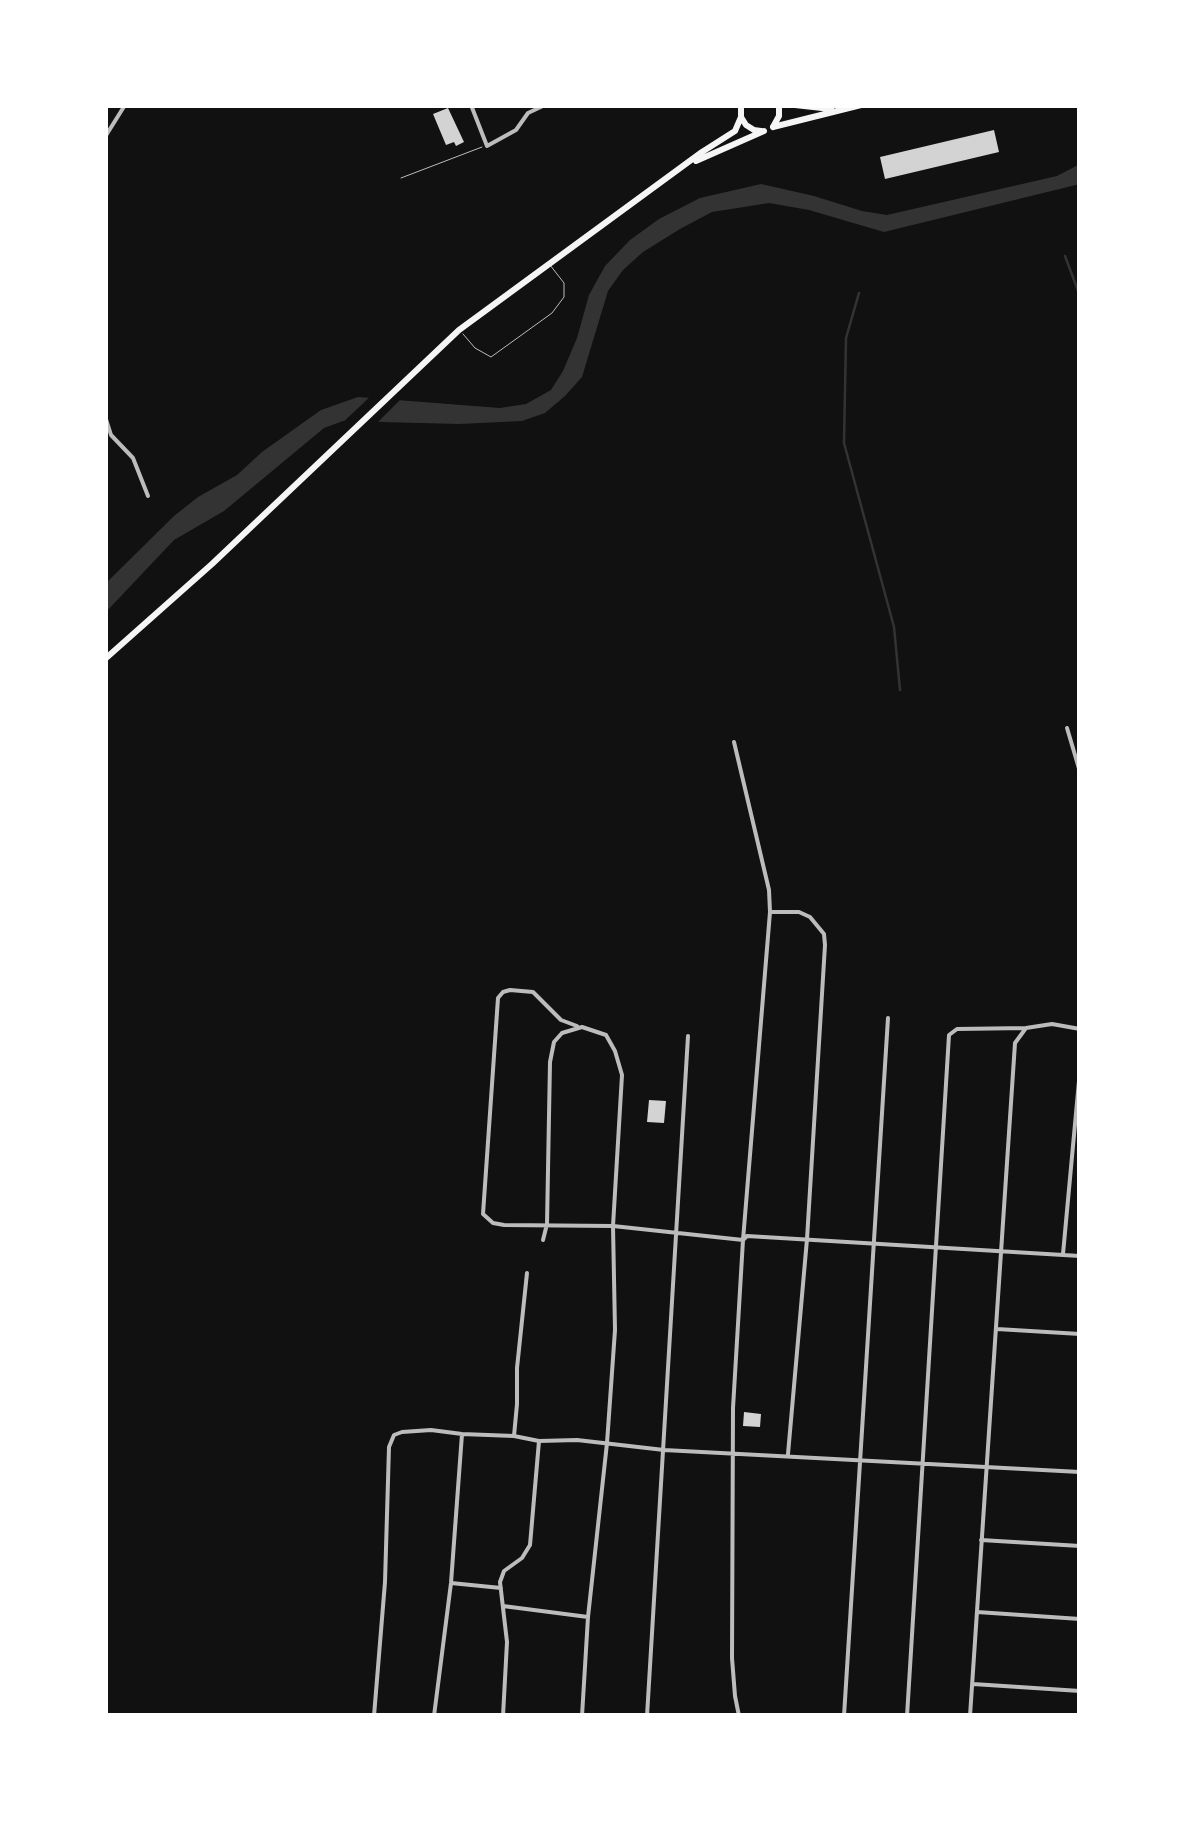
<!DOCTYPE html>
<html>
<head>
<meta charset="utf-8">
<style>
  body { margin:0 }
  #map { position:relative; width:1185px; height:1821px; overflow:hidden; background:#111; font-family:"Golos Text",sans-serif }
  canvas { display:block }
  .frame { position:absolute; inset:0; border:108px solid #fff; pointer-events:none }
</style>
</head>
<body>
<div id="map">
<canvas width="1185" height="1821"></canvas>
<div class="frame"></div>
</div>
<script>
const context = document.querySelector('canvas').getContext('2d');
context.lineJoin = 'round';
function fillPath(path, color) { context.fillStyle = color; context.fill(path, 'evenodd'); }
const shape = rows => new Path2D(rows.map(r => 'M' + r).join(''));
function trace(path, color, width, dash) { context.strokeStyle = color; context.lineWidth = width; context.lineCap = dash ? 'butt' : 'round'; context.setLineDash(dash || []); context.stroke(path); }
fillPath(shape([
  [1080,164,1080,184,884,232,809,210,769,203,712,212,680,229,643,252,623,270,608,291,582,377,565,396,545,413,522,421,459,424,343,421,324,428,224,511,174,540,105,613,105,584,174,516,198,497,237,475,262,452,321,410,358,397,500,408,526,404,551,390,563,371,577,338,589,295,605,266,630,240,659,219,700,198,761,184,814,196,862,211,887,215,1057,176]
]), '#333');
fillPath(shape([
  [374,393,405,395,373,427,338,427]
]), '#111');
trace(shape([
  [1065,256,1080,296],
  [859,293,846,338,844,443,894,627,900,690]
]), '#333', 2.5);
fillPath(shape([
  [448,108,464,142,456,146,454,142,446,145,433,114],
  [994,130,999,152,885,179,880,157],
  [649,1100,666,1101,664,1123,647,1122],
  [744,1412,761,1414,760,1427,743,1426]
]), '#d3d3d3');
trace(shape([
  [401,178,482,147],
  [463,334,475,348,491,357,552,313,564,297,564,283,550,265]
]), '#bcbcbc', 1);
trace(shape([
  [471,105,487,146,516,130,528,113,545,105],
  [105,416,111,435,133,458,148,496],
  [1067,728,1080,772],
  [734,742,769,890,770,912,743,1240,733,1408,732,1658,735,1696,739,1716],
  [770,912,799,912,810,917,824,934,825,945,807,1239,788,1454],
  [577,1026,561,1020,533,992,510,990,503,992,498,998,483,1214,493,1223,504,1225,613,1226,743,1240,747,1236,1080,1256],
  [543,1240,547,1224,550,1062,554,1042,562,1033,582,1027,606,1035,615,1051,622,1075,613,1226,615,1330,607,1443,588,1617,582,1716],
  [1063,1254,1080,1070],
  [997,1329,1080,1334],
  [514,1436,517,1404,517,1368,527,1273],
  [981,1540,1080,1546],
  [451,1583,501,1588],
  [503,1606,588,1617],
  [977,1612,1080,1619],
  [973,1684,1080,1691],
  [374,1716,385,1582,389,1447,394,1435,402,1432,431,1430,462,1434,514,1436,539,1441,577,1440,664,1450,1080,1472],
  [434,1716,451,1583,462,1434],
  [503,1716,507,1642,500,1582,504,1571,522,1558,530,1545,539,1441],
  [647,1716,688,1036],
  [844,1716,888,1018],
  [907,1716,949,1035,957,1029,1026,1028,1052,1024,1080,1029],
  [970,1716,1015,1043,1026,1028]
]), '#bcbcbc', 4);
trace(shape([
  [105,137,125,105]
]), '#bcbcbc', 4);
trace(shape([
  [741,105,741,117,746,125,754,130,761,131],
  [795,105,831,109],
  [773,127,861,105],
  [773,127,779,116,779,105],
  [696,161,764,131],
  [105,659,212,564,459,330,702,152,735,131,741,117]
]), '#f5f5f5', 6);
</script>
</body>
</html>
